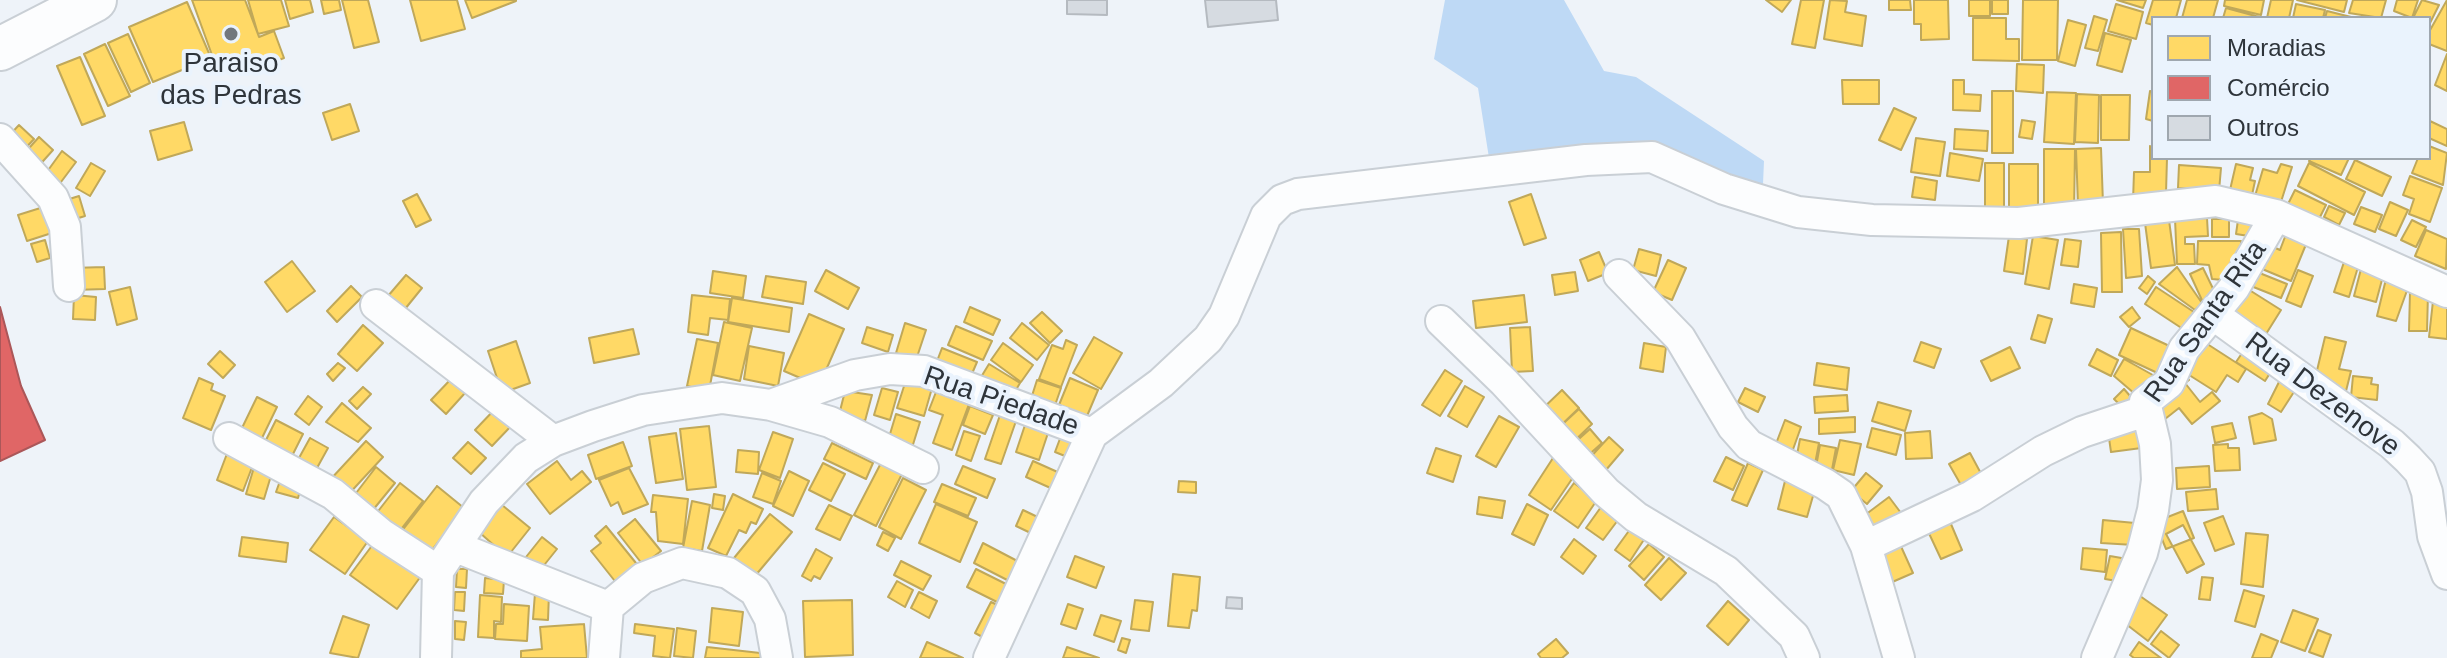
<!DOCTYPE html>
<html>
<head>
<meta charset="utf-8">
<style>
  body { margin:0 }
  #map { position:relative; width:2447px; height:658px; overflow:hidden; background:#eef3f9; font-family:Helvetica,sans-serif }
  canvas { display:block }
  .legend { position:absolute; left:2151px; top:16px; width:280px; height:144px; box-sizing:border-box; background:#eaf3fd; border:2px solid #9fa7af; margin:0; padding:10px 14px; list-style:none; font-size:24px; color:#2e343a }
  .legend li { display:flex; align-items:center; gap:16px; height:40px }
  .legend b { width:40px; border:2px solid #9fa7af }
</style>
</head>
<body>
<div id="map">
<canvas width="2447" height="658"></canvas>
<ul class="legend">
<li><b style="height:22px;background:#ffd966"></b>Moradias</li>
<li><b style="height:22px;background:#e06666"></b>Comércio</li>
<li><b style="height:22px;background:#d6dbe1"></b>Outros</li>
</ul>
</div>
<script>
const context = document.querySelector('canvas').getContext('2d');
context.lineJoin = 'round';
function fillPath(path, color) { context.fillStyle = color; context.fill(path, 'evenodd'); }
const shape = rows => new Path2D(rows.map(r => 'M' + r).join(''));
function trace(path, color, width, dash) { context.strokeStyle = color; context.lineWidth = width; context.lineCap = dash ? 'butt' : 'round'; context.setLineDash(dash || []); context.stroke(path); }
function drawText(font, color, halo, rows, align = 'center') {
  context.font = font + ' Helvetica,sans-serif'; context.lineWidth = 8; context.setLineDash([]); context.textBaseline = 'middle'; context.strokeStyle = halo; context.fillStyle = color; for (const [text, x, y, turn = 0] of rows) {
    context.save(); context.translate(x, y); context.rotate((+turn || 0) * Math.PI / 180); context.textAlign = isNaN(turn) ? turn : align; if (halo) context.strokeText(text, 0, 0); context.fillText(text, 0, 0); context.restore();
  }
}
fillPath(shape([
  [1445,0,1564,0,1604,71,1636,77,1764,161,1763,184,1625,142,1489,158,1478,88,1434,59]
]), '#bed9f5');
const homes = shape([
  [192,0,245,0,259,37,274,31,284,58,245,73,239,57,216,66,192,0],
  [248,0,281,0,289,26,258,34,248,0],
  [285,0,310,0,313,12,290,19,285,0],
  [321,0,339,0,341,10,324,14,321,0],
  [342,0,368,0,379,42,354,48,342,0],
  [410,0,457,0,465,29,421,41,410,0],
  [465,0,516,0,516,1,472,18,465,0],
  [1766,0,1791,0,1782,12,1766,0],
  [1801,0,1824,0,1815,48,1792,44,1801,0],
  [1830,0,1847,1,1845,12,1866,16,1862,46,1824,39,1830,0],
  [1889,0,1910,0,1911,10,1889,10,1889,0],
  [1914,0,1948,0,1949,39,1921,40,1921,24,1914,24,1914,0],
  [1969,0,1990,0,1990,16,1969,16,1969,0],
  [1992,0,2008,0,2008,14,1992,14,1992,0],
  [2023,0,2058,0,2057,60,2022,60,2023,0],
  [2117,0,2146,0,2143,8,2117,0],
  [2153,0,2181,0,2176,18,2153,18,2153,25,2146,23,2153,0],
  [2187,0,2218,0,2213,18,2182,18,2187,0],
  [2225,0,2264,0,2261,15,2224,6,2225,0],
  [2271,0,2293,0,2289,18,2267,18,2271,0],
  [2297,0,2347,0,2344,12,2297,0],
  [2353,0,2386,0,2381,18,2349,13,2353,0],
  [2397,0,2418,0,2412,18,2394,11,2397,0],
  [2422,0,2439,5,2429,25,2429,18,2413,18,2422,0],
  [2447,0,2447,51,2429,44,2429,32,2447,0],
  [187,2,211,58,153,82,129,27,187,2],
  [2116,4,2143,12,2136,39,2108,31,2116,4],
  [2296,4,2325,10,2323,18,2293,18,2296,4],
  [2226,8,2263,18,2223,18,2226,8],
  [2327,11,2351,17,2351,18,2325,18,2327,11],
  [2094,16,2107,20,2098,51,2085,48,2094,16],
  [1973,18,2006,18,2006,39,2019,39,2019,61,1973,60,1973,18],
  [2068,20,2086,25,2075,66,2058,61,2068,20],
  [2105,33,2131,40,2122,72,2097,65,2105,33],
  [128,34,150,83,131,92,108,43,128,34],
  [105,44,130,96,108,106,84,54,105,44],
  [2447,54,2447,91,2435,85,2447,54],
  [80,57,105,116,82,125,57,66,80,57],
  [2017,64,2044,65,2043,93,2016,91,2017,64],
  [1842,80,1879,80,1879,104,1843,104,1842,80],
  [1953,80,1964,80,1964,94,1981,95,1980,111,1953,110,1953,80],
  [1992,91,2013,91,2013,153,1992,153,1992,91],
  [2150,91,2153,92,2153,121,2146,119,2150,91],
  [2047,92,2076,93,2074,144,2044,142,2047,92],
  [2077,94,2099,95,2098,143,2075,142,2077,94],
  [2101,95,2130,95,2129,140,2101,140,2101,95],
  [350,104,359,131,332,140,323,113,350,104],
  [1894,108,1916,118,1901,150,1879,140,1894,108],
  [2022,120,2035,122,2032,139,2019,137,2022,120],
  [2430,121,2447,129,2447,146,2429,138,2430,121],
  [184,122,192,150,158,160,150,131,184,122],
  [19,125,34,139,21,153,6,139,19,125],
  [1955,129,1988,131,1987,151,1954,149,1955,129],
  [39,137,53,150,36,169,22,156,39,137],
  [1916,138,1945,142,1940,176,1911,172,1916,138],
  [2150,146,2153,158,2167,158,2166,193,2150,193,2150,202,2133,201,2134,172,2150,172,2150,146],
  [2429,146,2447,153,2443,185,2412,173,2418,158,2429,158,2429,146],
  [2101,148,2103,204,2078,205,2076,149,2101,148],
  [2044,149,2075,149,2074,212,2044,211,2044,149],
  [62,151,76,162,55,190,41,180,62,151],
  [1950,153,1983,159,1979,181,1947,176,1950,153],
  [2311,158,2349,158,2341,175,2309,161,2311,158],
  [2355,160,2391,177,2382,196,2346,179,2355,160],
  [91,163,105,171,90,196,76,188,91,163],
  [1985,163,2004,163,2004,210,1985,210,1985,163],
  [2309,163,2365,192,2354,215,2298,186,2309,163],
  [2009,164,2038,164,2038,215,2009,215,2009,164],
  [2236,164,2253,168,2250,180,2255,181,2252,195,2230,190,2236,164],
  [2281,164,2292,167,2280,205,2255,196,2263,169,2277,173,2281,164],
  [2179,165,2221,168,2219,191,2178,188,2179,165],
  [2410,176,2442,188,2430,222,2409,214,2414,199,2403,195,2410,176],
  [1915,177,1937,181,1935,200,1912,197,1915,177],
  [2295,190,2326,205,2319,219,2288,204,2295,190],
  [417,194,431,220,416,227,403,201,417,194],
  [1531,194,1546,238,1524,245,1509,202,1531,194],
  [79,196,85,216,69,221,63,201,79,196],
  [2390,202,2408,210,2396,236,2379,229,2390,202],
  [50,205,58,231,27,241,18,215,50,205],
  [2329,206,2345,213,2339,225,2324,217,2329,206],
  [2361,207,2382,215,2375,232,2354,224,2361,207],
  [2239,213,2259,216,2255,237,2236,234,2239,213],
  [2207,218,2208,236,2185,237,2185,244,2194,244,2195,264,2177,264,2175,219,2207,218],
  [2212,219,2229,219,2229,237,2212,237,2212,219],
  [2169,220,2175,265,2151,268,2145,223,2169,220],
  [2412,220,2426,227,2416,247,2401,240,2412,220],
  [2123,229,2139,229,2142,276,2126,278,2123,229],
  [2288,229,2309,237,2291,281,2255,266,2264,243,2280,250,2288,229],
  [2426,230,2447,239,2446,269,2415,256,2426,230],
  [2121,232,2122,292,2102,292,2101,233,2121,232],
  [2009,236,2027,239,2023,274,2004,271,2009,236],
  [2033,236,2058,240,2049,289,2025,284,2033,236],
  [2065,239,2081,241,2078,267,2061,265,2065,239],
  [45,240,50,258,37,262,31,244,45,240],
  [2198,241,2241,241,2241,263,2234,281,2212,279,2209,265,2197,264,2198,241],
  [1639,249,1661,255,1656,276,1633,270,1639,249],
  [1599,252,1608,273,1588,281,1580,260,1599,252],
  [1668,260,1686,268,1672,300,1653,292,1668,260],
  [292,261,315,291,287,312,265,282,292,261],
  [2344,262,2358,267,2349,297,2334,292,2344,262],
  [104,267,105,289,73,290,72,268,104,267],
  [2177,267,2202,303,2195,310,2159,284,2177,267],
  [2203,268,2220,303,2206,309,2190,274,2203,268],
  [2361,269,2383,276,2376,302,2354,296,2361,269],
  [826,270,859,288,848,309,815,291,826,270],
  [2298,270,2313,276,2301,307,2286,301,2298,270],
  [713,271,746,276,743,298,710,293,713,271],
  [1575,272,1578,291,1555,295,1552,275,1575,272],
  [2257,272,2287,284,2281,298,2251,286,2257,272],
  [406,275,422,288,405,309,388,296,406,275],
  [766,276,806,282,803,304,762,297,766,276],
  [2148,276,2155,282,2147,294,2139,288,2148,276],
  [2386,279,2409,285,2396,321,2377,316,2386,279],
  [2074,284,2097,288,2094,307,2071,303,2074,284],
  [351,286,362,297,337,322,327,311,351,286],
  [2243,286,2281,310,2261,342,2224,318,2243,286],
  [130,287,137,319,117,325,109,292,130,287],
  [2156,287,2200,316,2189,333,2145,304,2156,287],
  [2410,292,2428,293,2427,331,2409,331,2410,292],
  [74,295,96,297,95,320,73,319,74,295],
  [692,295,730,299,728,320,710,318,708,335,688,332,692,295],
  [1524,295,1527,322,1476,328,1473,301,1524,295],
  [732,298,792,308,789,332,728,322,732,298],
  [2433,301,2447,303,2447,339,2429,337,2433,301],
  [970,307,1000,320,993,335,964,322,970,307],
  [2132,307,2140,318,2129,327,2120,317,2132,307],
  [1042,312,1062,331,1050,343,1030,323,1042,312],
  [809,314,844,329,819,386,784,371,809,314],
  [2038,315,2052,319,2045,343,2031,339,2038,315],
  [724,322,752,328,740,381,713,375,724,322],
  [905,323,926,330,916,360,896,353,905,323],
  [1022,323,1049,345,1037,360,1010,338,1022,323],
  [363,325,383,343,357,371,338,354,363,325],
  [956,326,992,341,983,360,948,345,956,326],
  [867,327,893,335,888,352,862,343,867,327],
  [1530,327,1533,371,1512,372,1510,328,1530,327],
  [2131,328,2178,350,2166,377,2119,355,2131,328],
  [633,329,639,354,594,363,589,338,633,329],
  [1094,337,1122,353,1101,389,1073,373,1094,337],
  [2325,337,2346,342,2339,369,2351,371,2346,391,2314,383,2325,337],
  [2198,338,2246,369,2238,382,2227,375,2216,392,2178,368,2198,338],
  [697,339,718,343,709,391,687,386,697,339],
  [1066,340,1077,345,1061,387,1039,379,1052,345,1063,349,1066,340],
  [516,341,530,383,502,393,488,351,516,341],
  [1921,342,1941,349,1934,368,1914,361,1921,342],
  [1003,343,1033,365,1021,382,991,360,1003,343],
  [1644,343,1666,347,1663,372,1640,368,1644,343],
  [2249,343,2277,362,2265,381,2236,362,2249,343],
  [749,346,784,353,778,386,744,379,749,346],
  [2010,347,2020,368,1991,381,1981,361,2010,347],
  [942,348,977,362,968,383,934,369,942,348],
  [2097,349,2118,360,2111,376,2089,365,2097,349],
  [220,351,235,365,223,378,208,364,220,351],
  [2124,359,2160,379,2142,400,2114,376,2124,359],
  [338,363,345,368,333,381,327,374,338,363],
  [1817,363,1849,368,1847,390,1814,385,1817,363],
  [989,364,1020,383,1010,400,978,382,989,364],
  [1445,370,1462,381,1440,416,1422,405,1445,370],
  [2284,372,2301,381,2281,412,2268,404,2284,372],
  [2185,376,2189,380,2185,383,2200,402,2212,392,2220,401,2192,424,2179,408,2160,423,2152,403,2185,376],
  [2353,376,2372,378,2371,384,2378,385,2377,400,2351,397,2353,376],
  [199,378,213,384,211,390,225,396,211,430,183,418,199,378],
  [1070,378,1098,390,1087,416,1059,405,1070,378],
  [451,379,465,393,446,414,431,400,451,379],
  [906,380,932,388,924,416,897,408,906,380],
  [1037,380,1061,388,1053,411,1030,402,1037,380],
  [1465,386,1484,397,1467,427,1448,416,1465,386],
  [363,387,371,394,357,409,349,401,363,387],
  [882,388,898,392,890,420,874,415,882,388],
  [1745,388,1765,397,1758,412,1738,402,1745,388],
  [2124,389,2137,404,2128,413,2114,399,2124,389],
  [1562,390,1579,408,1554,432,1537,414,1562,390],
  [845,391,872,395,865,421,839,415,845,391],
  [936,392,969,404,952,450,933,443,943,415,929,410,936,392],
  [1847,395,1848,411,1815,413,1814,397,1847,395],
  [308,396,322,407,309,425,295,414,308,396],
  [257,397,277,407,261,440,241,430,257,397],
  [1878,402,1911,411,1905,431,1872,421,1878,402],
  [342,403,371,428,358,442,326,422,342,403],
  [970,406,993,415,985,434,963,425,970,406],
  [495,409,512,425,492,446,475,430,495,409],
  [1579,409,1592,424,1567,448,1553,433,1579,409],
  [2262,413,2272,419,2276,440,2254,444,2249,417,2262,413],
  [896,414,920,422,911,451,887,444,896,414],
  [1000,415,1016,421,1001,464,985,459,1000,415],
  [1499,416,1519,427,1496,467,1476,456,1499,416],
  [1855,417,1855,432,1819,434,1819,419,1855,417],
  [1027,419,1050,427,1039,460,1016,452,1027,419],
  [276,420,303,434,290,460,263,446,276,420],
  [1785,420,1801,427,1791,455,1774,449,1785,420],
  [2232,423,2236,438,2215,443,2212,427,2232,423],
  [2146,425,2149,447,2111,452,2108,431,2146,425],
  [709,426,716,487,687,490,680,429,709,426],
  [1064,428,1079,433,1070,458,1055,452,1064,428],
  [1872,428,1901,435,1896,455,1867,447,1872,428],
  [1590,429,1602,443,1584,459,1571,446,1590,429],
  [964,431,980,436,971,461,956,455,964,431],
  [1930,431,1932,458,1906,459,1905,433,1930,431],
  [773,432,793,439,780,478,759,470,773,432],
  [676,433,683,479,656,483,649,437,676,433],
  [1609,437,1623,450,1600,477,1585,463,1609,437],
  [310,438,328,448,312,477,294,467,310,438],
  [1800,439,1819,443,1815,464,1796,460,1800,439],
  [1840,440,1861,444,1854,475,1833,470,1840,440],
  [366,441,383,457,346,497,329,481,366,441],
  [468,442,486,458,471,474,453,458,468,442],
  [623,442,632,466,596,479,588,455,623,442],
  [832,443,873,463,866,479,824,459,832,443],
  [2228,444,2228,448,2239,448,2240,470,2215,471,2213,445,2228,444],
  [1820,445,1836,448,1831,475,1815,472,1820,445],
  [1436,448,1461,456,1453,482,1427,473,1436,448],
  [738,450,759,452,758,474,736,472,738,450],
  [228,451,254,462,243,491,217,480,228,451],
  [1970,453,1985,481,1965,492,1949,464,1970,453],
  [1726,457,1744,466,1733,490,1714,481,1726,457],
  [1553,458,1576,473,1551,510,1529,495,1553,458],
  [557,461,571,480,582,471,591,482,550,514,527,484,557,461],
  [1033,461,1062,474,1055,490,1026,477,1033,461],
  [823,463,845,474,831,501,809,490,823,463],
  [881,463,902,474,876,526,854,515,881,463],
  [1748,463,1763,470,1747,506,1732,500,1748,463],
  [255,464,273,469,264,499,246,494,255,464],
  [963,466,995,479,987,498,955,484,963,466],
  [2209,466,2210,487,2177,489,2176,468,2209,466],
  [376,467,395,483,368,516,350,501,376,467],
  [629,468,648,504,623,514,618,502,611,506,599,480,629,468],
  [789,471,809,481,793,516,773,506,789,471],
  [762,473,781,481,773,504,753,497,762,473],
  [1866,473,1882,486,1867,504,1851,491,1866,473],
  [903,478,926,490,901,539,879,527,903,478],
  [280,481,301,487,298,498,276,492,280,481],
  [1179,481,1196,482,1196,493,1178,492,1179,481],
  [1785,481,1815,489,1807,517,1778,509,1785,481],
  [400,483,423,501,395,537,372,519,400,483],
  [1574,483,1597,500,1578,528,1554,511,1574,483],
  [942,484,976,498,968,516,934,502,942,484],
  [437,486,464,508,426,558,398,536,437,486],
  [2216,489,2218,509,2188,511,2186,492,2216,489],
  [714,494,725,496,723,510,712,508,714,494],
  [733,494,763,509,756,524,751,522,746,533,739,530,726,556,708,548,733,494],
  [653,495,688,499,683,544,658,541,656,512,651,512,653,495],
  [1479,497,1505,501,1502,518,1477,514,1479,497],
  [1889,497,1904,517,1880,535,1865,515,1889,497],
  [692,501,710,505,702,551,683,548,692,501],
  [936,504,977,522,960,562,919,543,936,504],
  [1527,504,1548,515,1534,545,1512,534,1527,504],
  [502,505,530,528,507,557,479,532,502,505],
  [829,505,852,516,840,540,816,529,829,505],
  [1601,507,1618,520,1603,540,1586,528,1601,507],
  [1023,510,1046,521,1039,537,1016,526,1023,510],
  [2183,511,2194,538,2166,549,2155,522,2183,511],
  [770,514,792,532,755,576,734,558,770,514],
  [2223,516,2234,544,2215,551,2204,523,2223,516],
  [334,517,368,541,345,574,310,550,334,517],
  [1948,517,1962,550,1941,559,1926,527,1948,517],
  [635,519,661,551,643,565,618,533,635,519],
  [2103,520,2135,523,2134,545,2101,543,2103,520],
  [2183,525,2204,564,2187,573,2166,534,2183,525],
  [606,526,640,568,618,585,591,551,601,543,595,536,606,526],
  [1631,528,1645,538,1630,561,1615,550,1631,528],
  [883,532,895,538,888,551,877,545,883,532],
  [2246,533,2268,535,2263,587,2241,584,2246,533],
  [242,537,288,543,286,562,239,556,242,537],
  [542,537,557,549,541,569,526,557,542,537],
  [1574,539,1596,556,1583,574,1561,557,1574,539],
  [1899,542,1913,573,1890,583,1877,551,1899,542],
  [374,543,421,576,397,609,350,575,374,543],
  [983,543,1025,565,1015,584,974,563,983,543],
  [1649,544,1664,557,1644,580,1629,566,1649,544],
  [2083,548,2107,550,2105,572,2081,569,2083,548],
  [816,549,832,558,820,579,814,576,811,581,802,576,816,549],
  [1075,556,1104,567,1096,588,1067,577,1075,556],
  [2110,556,2133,560,2129,583,2105,579,2110,556],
  [1669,558,1686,573,1661,600,1645,585,1669,558],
  [901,561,931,576,923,590,894,575,901,561],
  [457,569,467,569,466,588,456,587,457,569],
  [976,569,1014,588,1005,606,967,587,976,569],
  [1173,574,1200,577,1197,611,1192,610,1189,628,1168,626,1173,574],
  [2202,577,2213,578,2210,600,2199,599,2202,577],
  [485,578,504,580,503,594,484,593,485,578],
  [897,581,913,590,905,607,888,597,897,581],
  [2244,590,2264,596,2255,627,2235,621,2244,590],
  [455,592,465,592,464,611,454,610,455,592],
  [919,592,937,601,929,618,911,608,919,592],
  [535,593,549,593,548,620,533,619,535,593],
  [480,595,502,597,501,622,494,621,494,638,478,637,480,595],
  [2140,596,2167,615,2148,641,2122,621,2140,596],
  [852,600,853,655,805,657,803,601,852,600],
  [1135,600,1153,602,1149,631,1131,629,1135,600],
  [1728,601,1749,620,1728,645,1707,626,1728,601],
  [991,602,1004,608,988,640,975,633,991,602],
  [504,604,529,606,527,641,495,639,496,624,503,624,504,604],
  [1068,604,1083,609,1076,629,1061,624,1068,604],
  [712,608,743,612,739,646,709,642,712,608],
  [2293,610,2318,619,2305,651,2281,642,2293,610],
  [1101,615,1121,621,1114,642,1094,635,1101,615],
  [343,616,369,625,358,658,330,653,343,616],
  [455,621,466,622,464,640,455,639,455,621],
  [584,624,587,658,521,658,521,651,542,649,540,627,584,624],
  [635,624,674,629,670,658,653,656,655,636,634,633,635,624],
  [677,628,696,631,693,658,674,656,677,628],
  [2318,630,2331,635,2323,657,2309,652,2318,630],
  [2161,631,2179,645,2169,658,2151,644,2161,631],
  [2261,634,2278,641,2271,658,2252,658,2261,634],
  [1122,638,1130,640,1126,653,1118,650,1122,638],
  [1556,639,1568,653,1562,658,1541,658,1538,654,1556,639],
  [927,642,963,658,920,658,927,642],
  [2139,642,2161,658,2134,658,2130,655,2139,642],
  [707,647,769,654,768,658,705,658,707,647],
  [1067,647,1099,658,1063,658,1067,647]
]);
fillPath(homes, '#ffd966');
trace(homes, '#c0a859', 2);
const shops = shape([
  [0,307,21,386,45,440,0,461,0,307]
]);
fillPath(shops, '#e06666');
trace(shops, '#ab5759', 2);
const building = shape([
  [1067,0,1107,0,1107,15,1067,14,1067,0],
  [1205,0,1276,0,1278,20,1208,27,1205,0],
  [1227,597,1242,598,1242,609,1226,608,1227,597]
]);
fillPath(building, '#d6dbe1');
trace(building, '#b5bac0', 2);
const street = shape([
  [0,139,53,198,65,227,69,286],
  [1619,275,1680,338,1733,427,1749,445,1825,484,1841,495,1866,546,1899,658],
  [376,305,553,441],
  [2214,315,2392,444,2408,459,2420,472,2427,492,2433,536,2447,574],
  [1441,321,1504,382,1606,492,1636,517,1726,571,1794,636,1804,658],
  [771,405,855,375,890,369,924,371,1092,434],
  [229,438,333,494,381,534,438,571],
  [1866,546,1972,496,2043,451,2082,432,2145,411],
  [456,547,608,607],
  [436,658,438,571,484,502,526,458,553,441,593,426,643,410,722,398,771,405,830,422,923,468],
  [604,658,608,607,643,578,682,563,728,573,755,591,770,619,777,658],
  [989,658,1092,434,1161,383,1208,339,1224,316,1266,216,1282,200,1298,194,1586,160,1652,157,1724,189,1798,212,1872,220,2019,223,2216,201,2276,215,2447,292],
  [2097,658,2142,553,2153,510,2157,480,2155,444,2145,402,2169,383,2184,349,2234,288,2276,215]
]);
const secondary = shape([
  [0,49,95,0]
]);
trace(street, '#c9cfd5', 34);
trace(secondary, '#c9cfd5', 46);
trace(street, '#fcfdfe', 30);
trace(secondary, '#fcfdfe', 42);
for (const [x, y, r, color] of [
  [231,34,8,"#71777d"]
]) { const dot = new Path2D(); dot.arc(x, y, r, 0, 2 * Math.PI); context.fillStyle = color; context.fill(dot); trace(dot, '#eaf3fd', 3); }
drawText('28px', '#2e343a', '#eaf3fd', [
  ["Paraiso",231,64],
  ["das Pedras",231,96]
]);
drawText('28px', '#2e343a', '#eaf3fd', [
  ["Rua Santa Rita",2206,322,-55],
  ["Rua Dezenove",2322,395,37],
  ["Rua Piedade",1001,402,19]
]);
</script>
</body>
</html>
